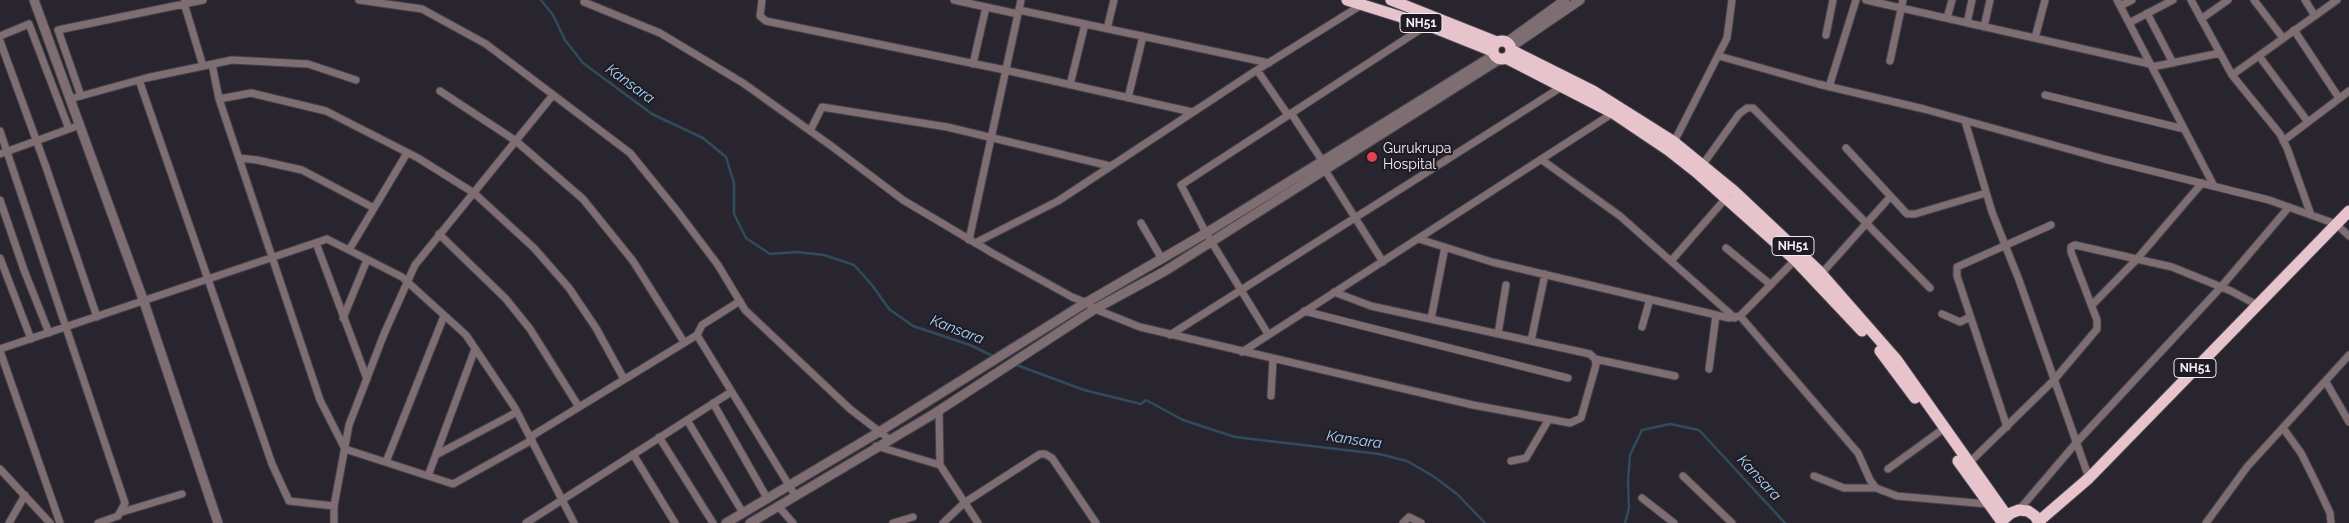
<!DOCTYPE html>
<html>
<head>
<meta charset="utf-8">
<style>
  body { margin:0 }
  canvas { display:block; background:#29252f }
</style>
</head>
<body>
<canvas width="2349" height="523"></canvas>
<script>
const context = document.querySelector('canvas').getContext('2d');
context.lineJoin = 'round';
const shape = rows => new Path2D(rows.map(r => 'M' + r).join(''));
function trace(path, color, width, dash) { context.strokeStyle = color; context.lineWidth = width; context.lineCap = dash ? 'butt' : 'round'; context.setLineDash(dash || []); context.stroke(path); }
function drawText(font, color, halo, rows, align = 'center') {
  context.font = font + ' Raleway,sans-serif'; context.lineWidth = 4.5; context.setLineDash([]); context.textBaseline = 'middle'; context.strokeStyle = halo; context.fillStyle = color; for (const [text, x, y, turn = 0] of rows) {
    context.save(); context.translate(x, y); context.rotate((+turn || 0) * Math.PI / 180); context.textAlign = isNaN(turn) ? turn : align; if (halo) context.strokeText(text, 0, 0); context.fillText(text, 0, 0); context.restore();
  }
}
trace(shape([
  [541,0,553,15,565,40,583,63,652,114,703,138,726,157,734,183,734,214,746,238,770,254,797,252,824,255,854,265,872,285,889,309,913,326,970,345,995,357],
  [1014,364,1084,390,1141,404,1146,400,1183,420,1235,437,1379,454,1407,461,1433,476,1457,494,1485,523],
  [1625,523,1629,508,1628,481,1630,455,1642,430,1670,424,1699,430,1785,523]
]), '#304b5e', 2.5);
const minor = shape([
  [359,0,422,9,486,44,630,153,678,212,718,265,745,310,850,409,889,439],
  [762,0,760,16,766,21,1005,70,1192,112],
  [954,0,1018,14],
  [1866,0,2150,64],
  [2117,0,2214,186],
  [2191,0,2232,75,2280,134,2287,148,2311,215],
  [2254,0,2283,38],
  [2305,0,2315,16],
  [584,2,660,33,743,83,830,145,903,200,994,254,1072,297,1087,303,1095,309,1140,327,1473,405,1570,423,1581,418,1596,365,1595,359,1590,354,1371,306,1334,292],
  [184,3,203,66],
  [2120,6,2132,0],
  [1019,10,1269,63],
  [2147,13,2173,63],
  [1947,18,1952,0],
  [2201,19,2228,0],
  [1967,23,1972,0],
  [2129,23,2173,0],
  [1984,27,1990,0],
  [1107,29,1114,0],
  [2294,30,2339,98],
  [1826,35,1833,0],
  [0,36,29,24,69,129],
  [2035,38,2045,0],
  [0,41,46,167,97,317],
  [1719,56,1818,84,1924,109,2104,159,2269,200,2336,224,2349,236],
  [2259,56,2308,122],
  [1890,61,1903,0],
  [212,64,219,99,320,400,345,449,453,484,532,440],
  [973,64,986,7],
  [2152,67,2220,53],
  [1257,70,1288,115],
  [2232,75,2337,0],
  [139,80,272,464,289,501,334,506],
  [1070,85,1085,24],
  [1829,87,1856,0],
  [440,91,516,141,583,199,633,261,684,342],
  [2045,95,2184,129],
  [81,96,58,30,203,0],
  [1128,98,1143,36],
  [70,99,146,78,232,60,308,64,356,80],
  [219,99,251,93,326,111,418,158,474,193,534,248,569,288,596,328,624,379],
  [1291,113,1325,165],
  [1965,121,1992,212,2019,280,2089,478],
  [0,131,125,503,118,516,98,523],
  [810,131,822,107,947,127,1110,166],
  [2283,141,2349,91],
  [1674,142,1727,38,1732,0],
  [1846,148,1907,214,1915,214,1986,193],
  [0,154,80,125],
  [239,158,257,160,302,170,374,208],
  [1542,160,1620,216,1735,318],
  [1701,167,1739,114,1747,108,1753,108,1930,288],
  [1325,170,1383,262],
  [0,200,24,270,49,333],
  [1141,223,1162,259],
  [439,234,506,299,530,329,579,407],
  [1419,239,1492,262,1729,318,1740,316,1795,260],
  [969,240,1021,0],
  [316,243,367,379],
  [975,243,1058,201,1257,70,1363,4],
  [1726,248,1771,285],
  [349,250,407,153],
  [0,258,31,339],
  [1671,261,1726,198],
  [1822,273,1890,197],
  [2092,305,2137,259,2202,183],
  [1304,311,1568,378],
  [1942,314,1960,322,1970,317],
  [1740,316,1858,453,1870,480,1876,488,1897,496,1987,504],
  [343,318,367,260],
  [1431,319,1445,247],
  [1642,327,1650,299],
  [1268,334,1206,233,1181,185,1427,25],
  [1498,334,1506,285],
  [697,335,702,325,740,301],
  [1170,335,1563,86],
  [1531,341,1545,274],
  [0,349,327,239,402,277,466,335,515,408,574,523],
  [0,351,60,523],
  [1242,352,1613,113],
  [1595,359,1675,376],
  [1709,369,1716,315],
  [2326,382,2349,422],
  [1271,396,1273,359],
  [713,403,767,498],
  [939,410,940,465,978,523],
  [687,420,743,513],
  [2007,427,1957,276,1957,267,2051,225],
  [2283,428,2301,453,2315,481,2330,513,2331,523],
  [530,437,697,335,795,495],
  [659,437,713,523],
  [876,446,940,465],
  [633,454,675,523],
  [436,455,517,412],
  [1511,461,1526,458,1549,419],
  [386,462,444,316],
  [1969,463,2054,380,2097,329,2097,320,2071,252,2071,247,2075,245,2172,267,2231,291,2257,305],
  [0,469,50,523],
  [1888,469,1939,432],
  [428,476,475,349],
  [1683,476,1732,523],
  [1814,476,1844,488,1876,488],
  [1642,498,1674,523],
  [778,506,793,523],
  [2019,510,2076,443,2221,287,2289,207],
  [122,512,182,494],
  [9,523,25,495],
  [334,523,334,506,349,425,384,334,415,265,553,95],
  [526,523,731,392],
  [893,523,913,517],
  [943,523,964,503,1040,454,1045,454,1052,458,1096,523],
  [1403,523,1409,517,1421,523],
  [2206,523,2247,467,2349,355]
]);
const tertiary = shape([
  [34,0,144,302,218,523],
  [1507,42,1565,0],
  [1511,47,1580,0],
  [726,523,879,432,1082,305,1206,233,1494,55],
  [750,523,932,415,1095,309,1165,271,1500,59]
]);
const trunk = shape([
  [1347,0,1427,25,1492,51],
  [1391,0,1497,42],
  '1493 50a9 9 0 1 1 18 0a9 9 0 1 1-18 0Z',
  [1511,50,1593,91,1674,142,1734,191,1819,271,1896,359,2007,516],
  [1506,58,1613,113,1668,150,1696,172,1795,260,1862,331],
  [1880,351,1915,398],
  [1958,461,2002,522],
  [2004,519,2011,513,2019,510,2028,511,2035,516,2039,523],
  [2038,522,2089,478,2349,211]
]);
trace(minor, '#45414b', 9);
trace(tertiary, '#45414b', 11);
trace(trunk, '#45414b', 13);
trace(minor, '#7e6e72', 7);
trace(tertiary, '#7e6e72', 9);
trace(trunk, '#e7c3cc', 11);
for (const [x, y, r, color] of [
  [1372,157,6,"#e0444e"]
]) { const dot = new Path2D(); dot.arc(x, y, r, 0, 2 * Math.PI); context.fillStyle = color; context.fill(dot); trace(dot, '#201c25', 2); }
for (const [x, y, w] of [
  [1421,23,42],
  [1793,246,42],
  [2195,368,42]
]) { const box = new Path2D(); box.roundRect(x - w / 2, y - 9.5, w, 19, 4); context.fillStyle = '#201c25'; context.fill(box); trace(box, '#f2eff6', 1); }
drawText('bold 12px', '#f2eff6', null, [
  ["NH51",1421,23],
  ["NH51",1793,246],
  ["NH51",2195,368]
]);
drawText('14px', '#f2eff6', '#201c25', [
  ["Gurukrupa",1383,149],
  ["Hospital",1383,165]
], 'left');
drawText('italic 15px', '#a3d7fd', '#201c25', [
  ["Kansara",630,84,36],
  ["Kansara",957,330,21],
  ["Kansara",1354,440,8],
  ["Kansara",1759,478,47]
]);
</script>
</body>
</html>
